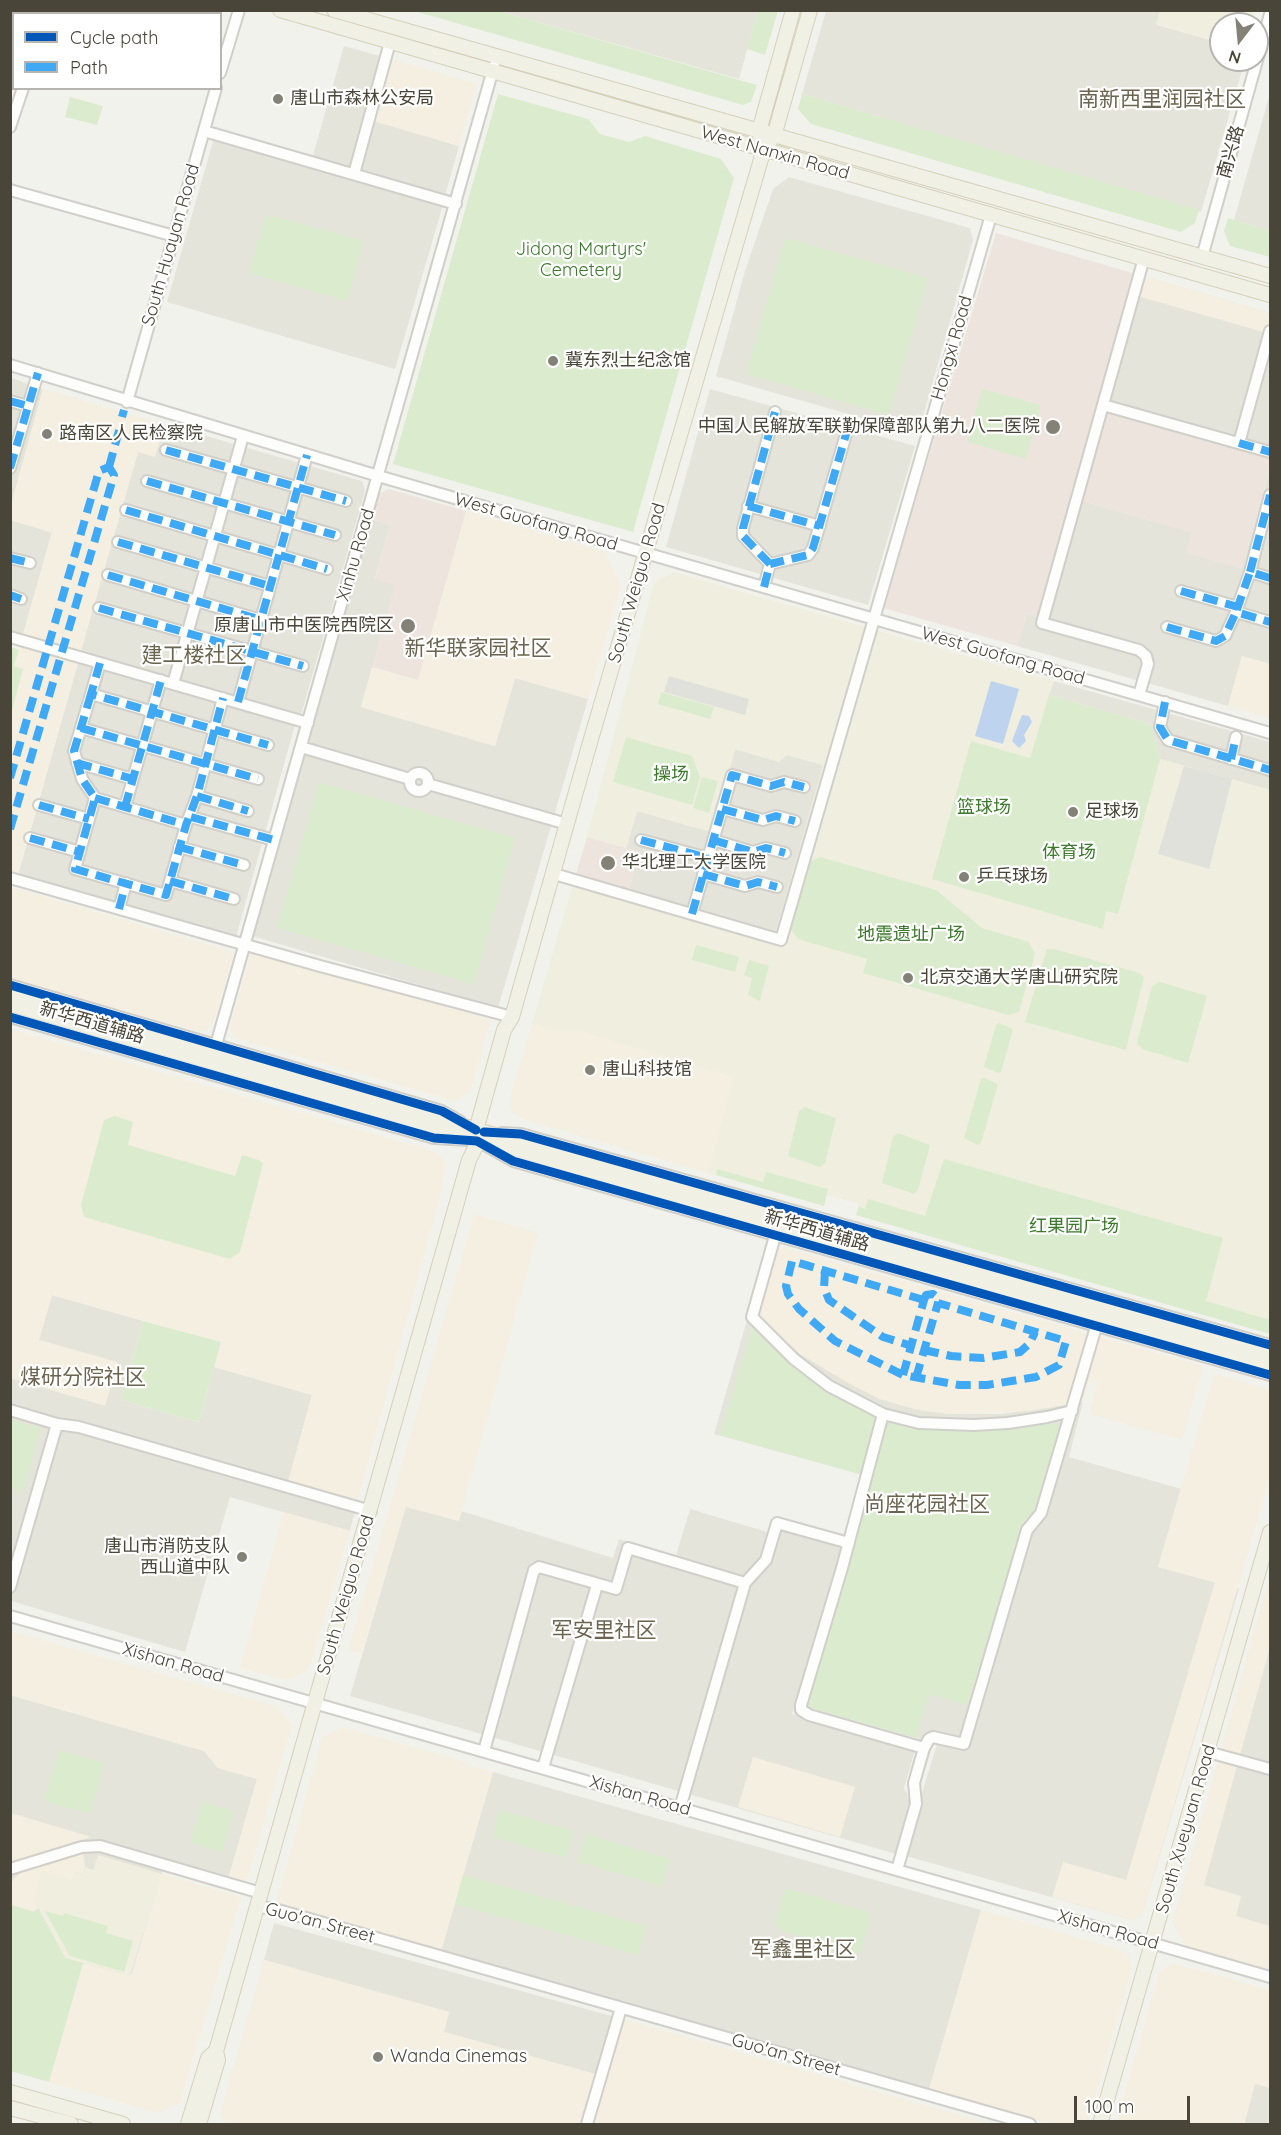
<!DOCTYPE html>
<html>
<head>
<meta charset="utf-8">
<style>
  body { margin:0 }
  #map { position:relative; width:1281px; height:2135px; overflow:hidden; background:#f2f2ed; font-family:Quicksand,sans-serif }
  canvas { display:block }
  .frame { position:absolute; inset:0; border:12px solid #494538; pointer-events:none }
  .legend { position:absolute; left:12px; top:12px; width:210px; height:78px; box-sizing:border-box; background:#fff; border:2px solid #b6b5af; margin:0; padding:8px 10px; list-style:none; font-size:18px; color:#494538 }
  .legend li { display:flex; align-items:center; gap:12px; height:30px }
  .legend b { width:30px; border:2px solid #b6b5af }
  .north { position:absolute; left:1209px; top:12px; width:60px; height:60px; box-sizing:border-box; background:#fff; border:2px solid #b6b5af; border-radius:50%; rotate:196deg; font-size:16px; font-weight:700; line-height:24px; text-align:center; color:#494538 }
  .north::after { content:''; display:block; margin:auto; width:21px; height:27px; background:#848277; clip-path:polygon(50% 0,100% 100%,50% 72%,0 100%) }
  .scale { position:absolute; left:1074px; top:2096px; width:116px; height:27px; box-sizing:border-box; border:3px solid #494538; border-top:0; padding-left:8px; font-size:18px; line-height:21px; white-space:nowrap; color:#494538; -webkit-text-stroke:4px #fff; paint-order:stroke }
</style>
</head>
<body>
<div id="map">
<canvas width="1281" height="2135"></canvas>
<div class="frame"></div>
<ul class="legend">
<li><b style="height:8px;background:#0057b8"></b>Cycle path</li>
<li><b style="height:8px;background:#3fa9f5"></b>Path</li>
</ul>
<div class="north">N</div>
<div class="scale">100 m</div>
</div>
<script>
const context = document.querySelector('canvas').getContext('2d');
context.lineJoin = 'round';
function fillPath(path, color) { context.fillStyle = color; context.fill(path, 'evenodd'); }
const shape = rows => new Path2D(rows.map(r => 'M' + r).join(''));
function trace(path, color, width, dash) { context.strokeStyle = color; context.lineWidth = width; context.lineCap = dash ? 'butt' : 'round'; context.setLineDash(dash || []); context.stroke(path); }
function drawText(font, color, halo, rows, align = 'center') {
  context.font = font + ' Quicksand,"Noto Sans SC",sans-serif'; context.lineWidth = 4.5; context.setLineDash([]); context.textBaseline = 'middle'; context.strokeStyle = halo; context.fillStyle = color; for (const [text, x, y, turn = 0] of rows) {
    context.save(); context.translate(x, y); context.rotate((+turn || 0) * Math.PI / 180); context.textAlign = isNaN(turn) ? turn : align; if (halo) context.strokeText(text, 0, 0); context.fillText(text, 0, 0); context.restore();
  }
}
fillPath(shape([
  [499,11,758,11,739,79],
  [826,11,1160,11,1157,25,1221,43,1221,60,1245,60,1201,212,802,94],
  [344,46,387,58,371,120,459,146,445,196,312,159],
  [1270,93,1270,231,1234,220],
  [214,138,443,205,395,369,167,302],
  [789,177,970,228,973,240,918,434,716,376,745,271,773,189],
  [1136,274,1270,313,1270,458,1098,406],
  [11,378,43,389,11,505],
  [710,389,915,446,868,605,666,547],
  [165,424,362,481,365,491,301,715,80,651,138,452,155,456],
  [1270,469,1270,664,1242,656,1228,706,1017,646,1027,614,1047,620,1082,501,1192,532,1242,569],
  [372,519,390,525,375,578,396,584,361,707,495,746,515,678,588,699,498,1008,252,936],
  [10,520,52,532,23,634,11,631],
  [78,663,295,725,236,937,18,875],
  [1054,681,1270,742,1270,790,1160,759,1049,695],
  [735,749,779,762,787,755,824,765,776,932,629,890,639,852,626,848,637,811,712,832],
  [52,1295,143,1321,121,1400,199,1422,214,1367,312,1395,288,1482,357,1503,350,1531,230,1497,185,1652,11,1601,10,1378,26,1383],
  [750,1310,826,1370,880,1399,919,1410,950,1414,1001,1414,1083,1402,1069,1457,1181,1489,1158,1567,1239,1589,1142,1915,1132,1920,903,1855,937,1744,796,1703,792,1714,915,1750,904,1788,911,1802,896,1854,350,1696,406,1506,459,1521,461,1511,613,1558,619,1539,676,1555,690,1509,777,1535,781,1527,842,1545,863,1475,714,1434],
  [1264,1598,1270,1599,1270,1969,1186,1946,1173,1923],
  [10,1695,204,1751,218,1768,257,1779,229,1876,166,1859,132,1974,130,1976,83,1964,49,2082,11,2071],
  [493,1772,981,1910,929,2090,441,1951],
  [274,1923,619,2018,602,2076,444,2032,449,2012,264,1960],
  [1255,2083,1270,2088,1270,2124,1244,2124]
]), '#e5e4da');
fillPath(shape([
  [11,11,54,11,53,13,14,14,14,88,18,89,11,113],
  [387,58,477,84,459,146,370,120],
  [1136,274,1270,313,1270,334,1130,294],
  [43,389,165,424,155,457,138,452,17,875,10,873,10,714,23,669,14,666,52,533,11,520,11,505],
  [466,511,605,552,621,586,588,699,515,678,495,746,361,707,372,667,418,680],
  [1242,656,1270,664,1270,718,1228,706],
  [10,887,234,952,214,1021,207,1030,197,1031,11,978],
  [252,950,491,1020,470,1092,455,1101,235,1038,229,1031],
  [532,1024,561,1032,572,1029,735,1077,708,1173,526,1120,513,1114,510,1106,511,1094],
  [10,1029,436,1152,446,1163,439,1201,357,1503,288,1482,312,1395,214,1367,221,1342,52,1295,39,1340,118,1362,105,1406,11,1378],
  [474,1214,538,1233,459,1521,406,1507,361,1654,348,1650],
  [768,1243,1203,1366,1182,1440,1089,1414,1098,1383,1090,1379,1083,1402,1029,1411,950,1414,919,1410,880,1399,850,1384,800,1354,750,1310],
  [1214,1374,1270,1390,1270,1477,1142,1915,1132,1920,1052,1897,1063,1862,1126,1880,1215,1582,1158,1567],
  [284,1512,350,1531,311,1664,306,1672,286,1680,240,1668],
  [1270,1576,1270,1647,1204,1885,1241,1896,1236,1916,1270,1926,1270,1969,1186,1946,1173,1923],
  [10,1631,278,1707,292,1724,247,1881,229,1876,257,1779,218,1768,204,1751,11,1695],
  [342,1727,470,1763,470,1766,493,1772,441,1951,276,1904,322,1737],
  [753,1757,855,1787,840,1837,738,1807],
  [11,1813,91,1837,11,1862],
  [83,1850,85,1867,83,1874,76,1872,73,1880,34,1900,38,1908,34,1912,11,1905,11,1882,22,1871,33,1865],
  [162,1874,241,1897,180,2103,159,2113,49,2082,83,1963,130,1976,132,1974],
  [981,1910,1124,1951,1129,1956,1132,1968,1087,2124,1052,2124,929,2090],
  [264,1960,449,2012,444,2032,602,2076,619,2018,990,2124,226,2124,220,2114],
  [1173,1963,1270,1990,1270,2088,1255,2084,1244,2124,1116,2124,1159,1972]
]), '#f4efe0');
fillPath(shape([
  [1160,11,1252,11,1257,19,1255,24,1221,24,1221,43,1156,24],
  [673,572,1054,681,1049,695,1150,724,1160,759,1270,790,1270,1334,856,1215,859,1204,827,1195,824,1206,708,1173,734,1077,572,1029,561,1032,532,1024,576,874,776,931,823,765,787,755,779,762,735,749,712,832,637,811,626,848,587,837,654,583],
  [98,1855,162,1874,130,1976,65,1958,34,1900,42,1871,73,1880,76,1872,83,1874,85,1867,93,1870]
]), '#efeedf');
fillPath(shape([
  [996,233,1136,274,1098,406,1270,458,1270,469,1242,569,1186,553,1191,532,1082,501,1047,620,1027,614,1017,646,883,608],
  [389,489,466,511,418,680,372,667,395,585,375,579,390,525,372,519,379,494],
  [587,837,640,852,629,890,576,874]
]), '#ede4de');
fillPath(shape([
  [414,11,499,11,757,85,751,102,743,105],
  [758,11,778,11,765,55,747,49],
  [498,94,588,119,600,134,629,142,645,136,721,159,734,178,633,532,393,464],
  [802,94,1199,210,1195,223,1181,232,811,124,798,109],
  [70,97,103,106,97,125,65,117],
  [272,216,360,240,363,246,347,301,249,273,265,218],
  [1228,218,1270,231,1270,257,1230,246,1224,231],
  [785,238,928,278,889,415,746,374],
  [982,389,1041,405,1026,459,967,442],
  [11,647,19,650,14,666,23,669,11,714],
  [661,692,714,707,710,719,658,704],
  [1049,695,1150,724,1160,759,1118,914,1106,911,1103,929,932,879,971,741,1030,758],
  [626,737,692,756,700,777,692,805,613,782],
  [702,777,718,781,709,813,693,808],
  [319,782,515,838,474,984,277,928],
  [820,857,936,890,982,928,1029,942,1035,954,1019,1012,1008,1015,863,973,867,959,798,939,790,928,809,862],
  [696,945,739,957,735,972,692,960],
  [1047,949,1054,949,1139,973,1144,977,1126,1050,1025,1022],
  [749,960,769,966,760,1001,748,995,752,978,744,975],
  [1160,982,1207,996,1188,1063,1142,1049,1137,1043,1152,986],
  [999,1023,1013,1029,1001,1072,998,1073,984,1067,996,1025],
  [984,1078,998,1084,981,1143,978,1145,964,1138,981,1079],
  [804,1107,836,1118,825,1163,820,1167,788,1156,799,1111],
  [115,1116,133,1122,128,1145,235,1176,242,1155,259,1160,263,1164,240,1252,230,1259,84,1217,81,1205,104,1120],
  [898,1133,930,1145,918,1190,914,1194,882,1183,893,1137],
  [944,1159,1223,1238,1206,1301,1270,1320,1270,1334,856,1215,859,1207,865,1209,868,1199,925,1216],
  [717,1169,763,1182,766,1172,828,1189,824,1206,716,1175],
  [143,1321,221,1342,199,1422,121,1400],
  [752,1328,790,1364,822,1387,879,1419,863,1475,720,1435],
  [10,1420,41,1428,23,1492,11,1488],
  [886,1421,941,1430,1011,1429,1056,1423,1060,1429,1034,1510,1023,1523,967,1705,929,1694,916,1738,807,1707],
  [59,1750,104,1763,90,1814,44,1801],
  [202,1802,234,1811,222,1852,190,1843],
  [500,1810,574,1831,566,1858,492,1837],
  [586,1834,670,1859,662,1886,578,1862],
  [463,1875,646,1926,638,1955,455,1904],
  [788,1889,869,1912,871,1916,861,1951,857,1953,780,1930,775,1923,784,1891],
  [11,1905,34,1912,38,1908,65,1958,83,1963,49,2082,11,2071],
  [45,1911,63,1916,64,1913,108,1926,106,1933,133,1941,124,1972,70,1956]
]), '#dbecce');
fillPath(shape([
  [669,676,749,699,745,715,664,692],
  [1184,766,1232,779,1209,869,1158,854]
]), '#e1e1dc');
fillPath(shape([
  [991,681,1019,689,1003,744,975,736],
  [1022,715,1029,716,1032,722,1024,735,1026,741,1019,748,1012,741]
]), '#bed3ee');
const minor = shape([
  [56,14,58,10],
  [220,73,239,10],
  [10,127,23,88],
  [204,131,456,204],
  [354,174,390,42],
  [10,190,174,236],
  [1202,257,1270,14],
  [10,365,385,478,1270,733],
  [10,401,28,406],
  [127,402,216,88],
  [1103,405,1270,452],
  [1239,443,1270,331],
  [166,450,346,501],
  [10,468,38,373],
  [147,481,335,535],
  [748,506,820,526],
  [126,510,327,569],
  [118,542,270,586],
  [10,558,30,563],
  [770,564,743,536,743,528,775,412],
  [1250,572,1270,495],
  [108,575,261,620],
  [1270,578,1250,572,1236,612,1270,622],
  [764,587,770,564,808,555,813,548,847,431],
  [1181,591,1238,607],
  [10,595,21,599],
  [99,608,303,666],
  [1167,627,1216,641,1225,636,1236,612],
  [10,637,308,723],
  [100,663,91,694,268,745],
  [173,684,243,436],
  [91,694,74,751,82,779,95,798,75,869,166,895,186,825,197,796,223,698],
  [1139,695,1148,664,1146,656,1139,650,1042,623,1144,258],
  [238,702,307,455],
  [1165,702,1160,727,1168,740,1270,770],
  [81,728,258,779],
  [301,747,410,779],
  [1231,759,1236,737],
  [77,763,133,779],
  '410 782a9 9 0 1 1 18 0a9 9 0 1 1-18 0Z',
  [428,784,567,824],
  [197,796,248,811],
  [95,798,186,825],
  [39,805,89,819],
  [125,807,161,680],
  [722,809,763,820,776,816,795,821],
  [191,817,274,840],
  [30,838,80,852],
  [641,840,708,858],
  [713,840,753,852,766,848,785,853],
  [179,847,244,865],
  [554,874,781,940,991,215],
  [703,874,745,886,758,882,777,887],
  [10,878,320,966,512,1017],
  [170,881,234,899],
  [119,909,126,883],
  [692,914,732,775,771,786,784,782,804,787],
  [10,985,442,1111,460,1121],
  [10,1017,434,1138,468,1140],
  [214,1052,494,66],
  [502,1133,521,1134,1270,1345],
  [483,1144,513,1161,1270,1375],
  [775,1236,752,1317,794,1359,829,1386,883,1414,919,1423,974,1425,1008,1423,1047,1417,1072,1411],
  [10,1410,57,1424,10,1587],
  [883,1414,842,1568,801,1705,801,1710,809,1715,924,1748,914,1783,916,1804,897,1870],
  [57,1424,79,1427,371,1511],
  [10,1616,1270,1977],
  [924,1748,929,1739,933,1737,964,1744,1027,1530,1041,1513,1096,1327],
  [484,1751,534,1570,539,1567,616,1589,628,1548,745,1583],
  [1208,1752,1270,1769],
  [543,1768,597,1585],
  [680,1808,745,1583,766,1560,777,1523,849,1543],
  [10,1869,82,1847,100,1846,261,1893],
  [257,1907,271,1908,1030,2124],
  [587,2124,621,2008]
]);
const major = shape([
  [280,10,1270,295],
  [334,10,1270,276],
  [761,139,759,131,793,10],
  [10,992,484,1132,1270,1355],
  [10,1004,1270,1366],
  [477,1139,476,1130,504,1030,512,1017,591,739,764,149,774,136,810,10],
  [10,2092,123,2124],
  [10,2108,71,2124],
  [188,2124,208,2058,216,2051],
  [199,2124,218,2060,216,2051,469,1160,482,1134],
  [1100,2124,1270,1532]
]);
trace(minor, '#d0cfca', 14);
trace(major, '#d4d0ba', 16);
trace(minor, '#fdfdfc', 10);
trace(major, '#f1f0e5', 14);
trace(shape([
  [10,401,28,406],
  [122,417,124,410],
  [1239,443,1270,452],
  [166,450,346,501],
  [109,467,120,427],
  [10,468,38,373],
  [147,481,335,535],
  [748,506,820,526],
  [126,510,327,569],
  [118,542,270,586],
  [10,558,30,563],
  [770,564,743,536,743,528,775,412],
  [1250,572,1270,495],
  [108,575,261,620],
  [1270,578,1250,572,1236,612,1270,622],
  [764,587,770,564,808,555,813,548,847,431],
  [1181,591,1238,607],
  [10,595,21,599],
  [99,608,303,666],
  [1167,627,1216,641,1225,636,1236,612],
  [100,663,91,694,268,745],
  [91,694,74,751,82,779,95,798,75,869,166,895,186,825,197,796,223,698],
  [238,702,307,455],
  [1165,702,1160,727,1168,740,1270,770],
  [81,728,258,779],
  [1231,759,1236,737],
  [77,763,133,779],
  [10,778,99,471,109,467],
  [197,796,248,811],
  [95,798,186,825],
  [39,805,89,819],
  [125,807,161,680],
  [722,809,763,820,776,816,795,821],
  [191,817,274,840],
  [10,829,114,475,109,467],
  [30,838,80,852],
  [641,840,708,858],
  [713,840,753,852,766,848,785,853],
  [179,847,244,865],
  [703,874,745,886,758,882,777,887],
  [170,881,234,899],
  [119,909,126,883],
  [692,914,732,775,771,786,784,782,804,787],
  [825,1271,824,1288,829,1300,883,1337,912,1346],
  [924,1300,792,1261,786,1286,788,1294,799,1309,835,1341,903,1375,959,1385,987,1385,1036,1377,1059,1365,1066,1341,938,1303],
  [924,1300,926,1295,933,1294,939,1299,938,1303],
  [924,1350,951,1356,983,1358,1020,1352,1030,1343,1035,1332],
  [903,1375,924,1300],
  [916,1378,938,1303]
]), '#3fa9f5', 8, [15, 8]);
trace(shape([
  [10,985,442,1111,476,1130],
  [10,1017,434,1138,477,1141,513,1161,1270,1375],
  [484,1132,521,1134,1270,1345]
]), '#0057b8', 9);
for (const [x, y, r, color] of [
  [278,99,6,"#848277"],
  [553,361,6,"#848277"],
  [1053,427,8,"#848277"],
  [47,434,6,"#848277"],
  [408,626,8,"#848277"],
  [1073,812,6,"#848277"],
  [608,863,8,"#848277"],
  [964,877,6,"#848277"],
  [908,978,6,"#848277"],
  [590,1070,6,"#848277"],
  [242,1557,6,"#848277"],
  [378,2057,6,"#848277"]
]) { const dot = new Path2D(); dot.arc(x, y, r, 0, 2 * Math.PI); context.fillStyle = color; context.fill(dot); trace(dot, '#fff', 2); }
drawText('18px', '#494538', '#fff', [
  ["唐山市森林公安局",290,99],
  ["冀东烈士纪念馆",565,361],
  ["中国人民解放军联勤保障部队第九八二医院",1040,427,"right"],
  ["路南区人民检察院",59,434],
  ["原唐山市中医院西院区",394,626,"right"],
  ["足球场",1085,812],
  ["华北理工大学医院",622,863],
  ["乒乓球场",976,877],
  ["北京交通大学唐山研究院",920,978],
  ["唐山科技馆",602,1070],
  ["唐山市消防支队",230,1547,"right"],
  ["西山道中队",230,1568,"right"],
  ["Wanda Cinemas",390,2057]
], 'left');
drawText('18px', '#494538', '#fff', [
  ["南兴路",1231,152,-74],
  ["West Nanxin Road",775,153,16],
  ["South Huayan Road",171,245,-74],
  ["Hongxi Road",952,348,-74],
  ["West Guofang Road",536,522,16],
  ["Xinhu Road",356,555,-74],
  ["South Weiguo Road",637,583,-74],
  ["West Guofang Road",1003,656,16],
  ["新华西道辅路",92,1023,16],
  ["新华西道辅路",817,1231,16],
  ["South Weiguo Road",346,1595,-74],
  ["Xishan Road",173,1663,16],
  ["Xishan Road",640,1796,16],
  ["South Xueyuan Road",1186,1829,-74],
  ["Guo'an Street",320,1923,15],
  ["Xishan Road",1108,1930,16],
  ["Guo'an Street",786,2055,16]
]);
drawText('18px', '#3c7a2b', '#fff', [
  ["Jidong Martyrs'",581,250],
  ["Cemetery",581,271],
  ["操场",671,775],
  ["篮球场",984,808],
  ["体育场",1069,853],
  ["地震遗址广场",911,935],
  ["红果园广场",1074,1227]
]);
drawText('21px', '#6b654f', '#fff', [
  ["南新西里润园社区",1162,100],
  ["新华联家园社区",478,649],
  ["建工楼社区",194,656],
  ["煤研分院社区",83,1378],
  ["尚座花园社区",927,1505],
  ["军安里社区",604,1631],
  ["军鑫里社区",803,1950]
]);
</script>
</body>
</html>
